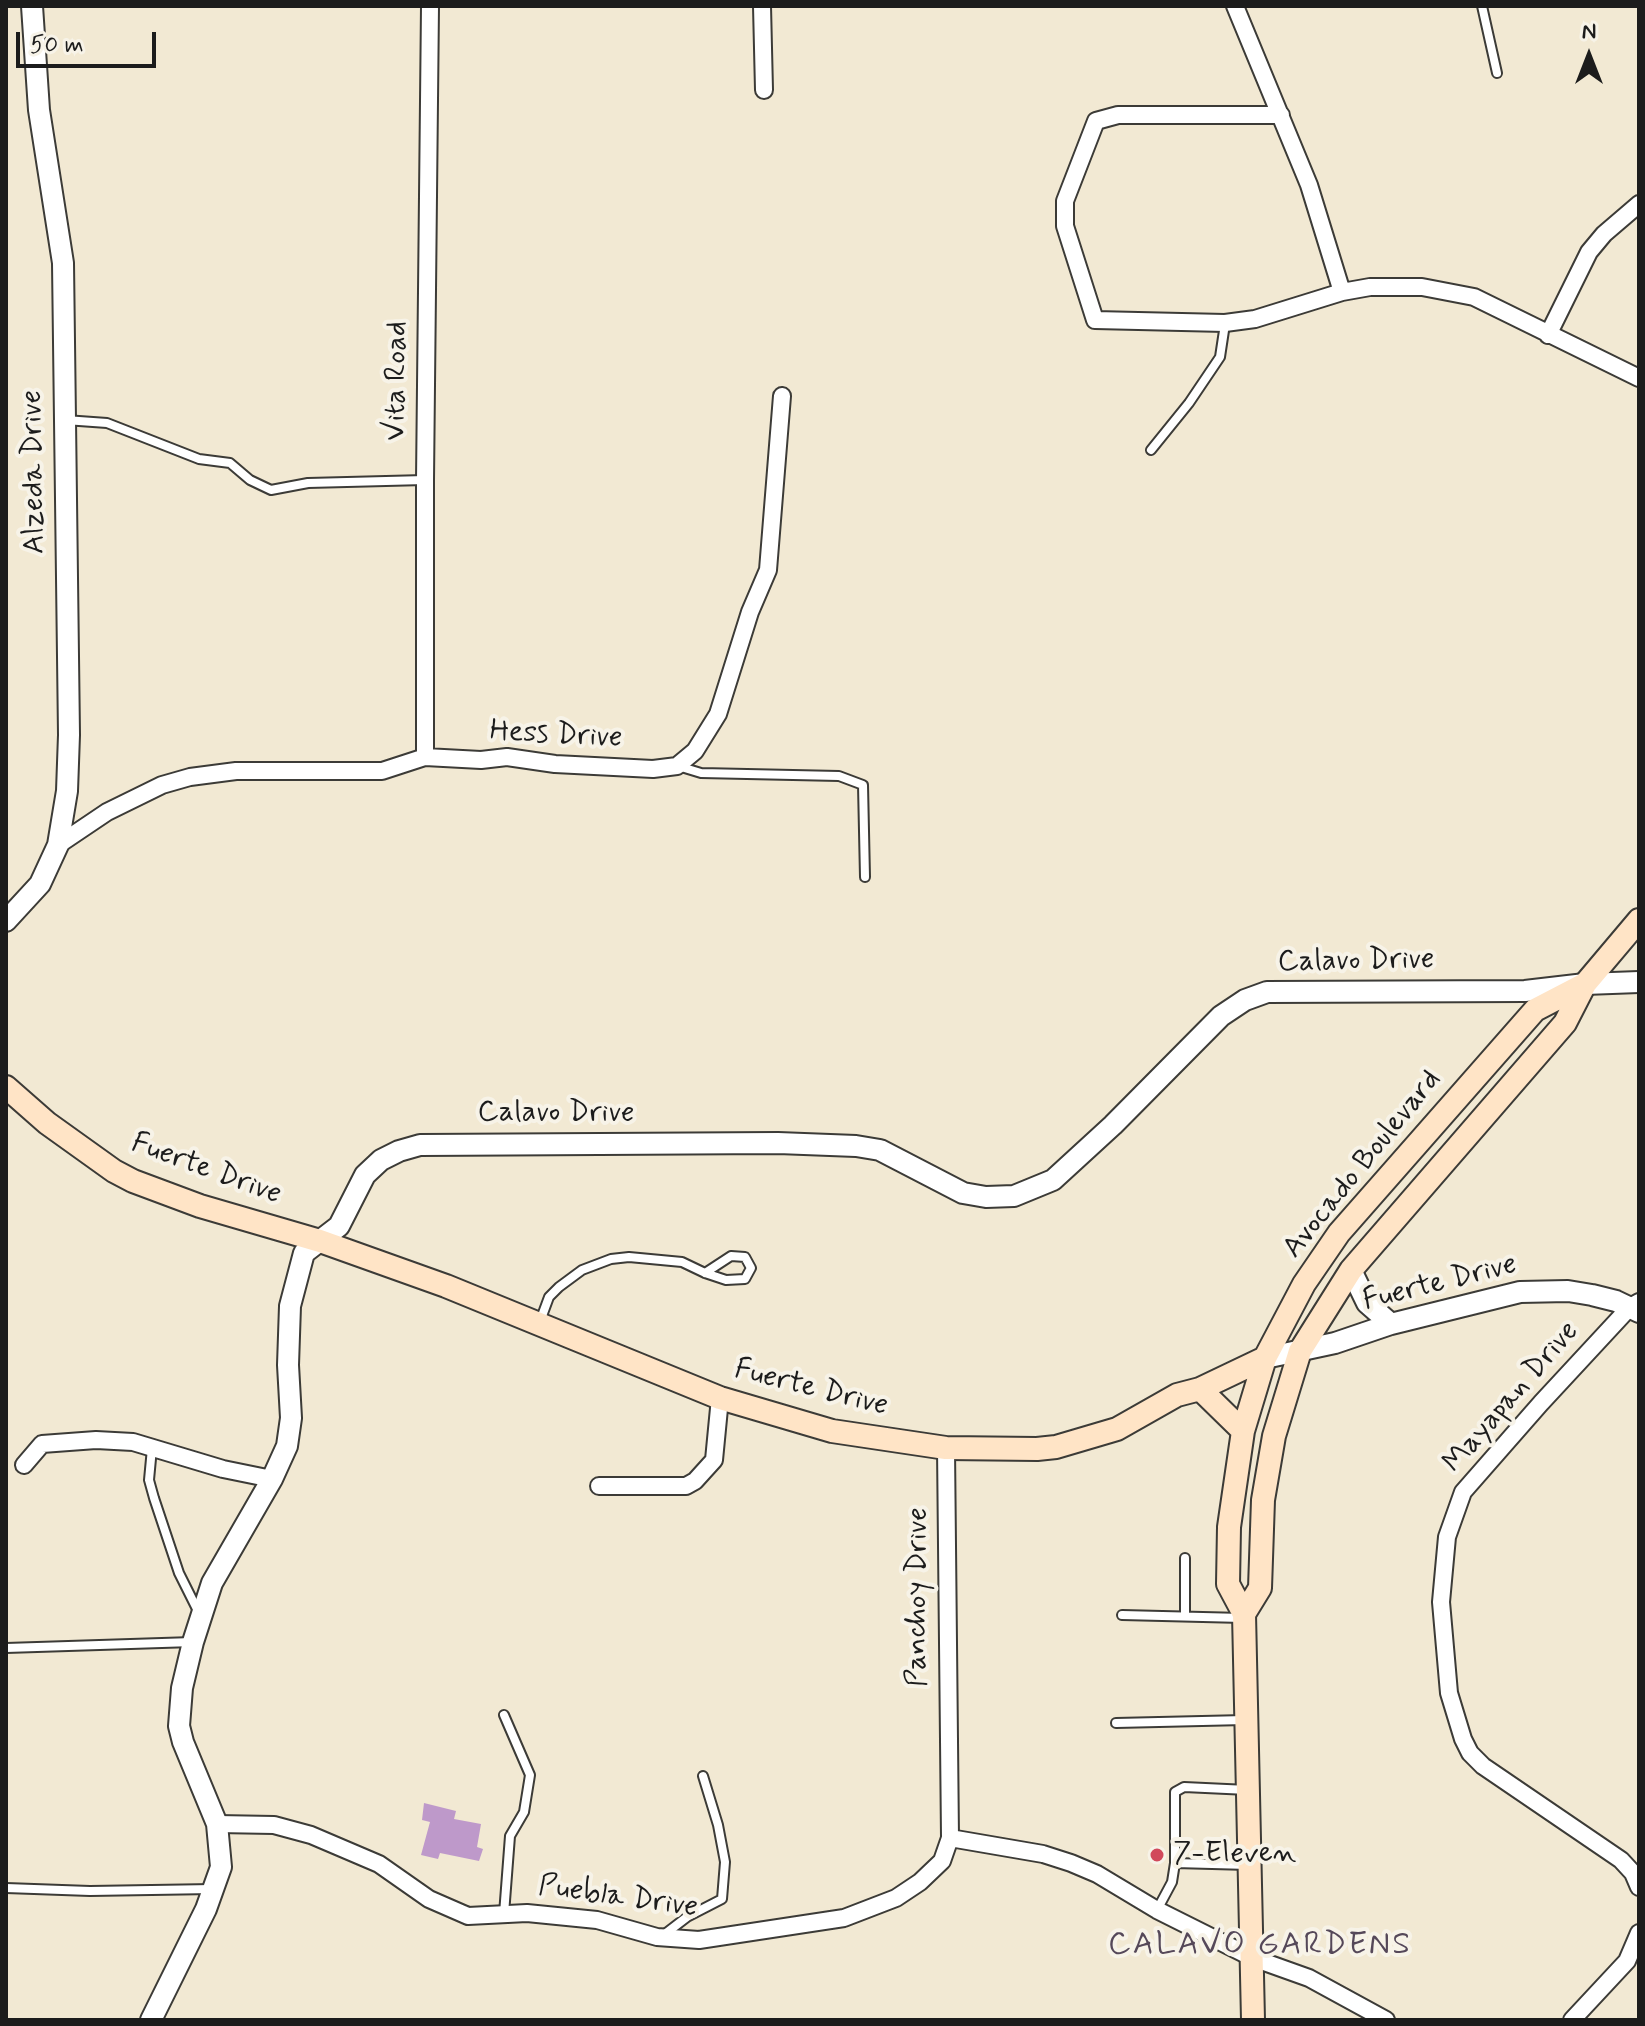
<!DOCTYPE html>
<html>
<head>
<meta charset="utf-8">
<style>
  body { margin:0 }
  #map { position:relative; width:1645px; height:2026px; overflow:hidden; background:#f2e9d3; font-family:Mynerve,sans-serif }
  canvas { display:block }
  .frame { position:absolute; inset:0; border:8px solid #1c1c1c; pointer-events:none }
  .north { position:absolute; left:1549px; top:16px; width:80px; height:80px; -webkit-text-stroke:6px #f7f3e8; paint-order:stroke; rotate:0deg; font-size:22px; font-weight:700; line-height:32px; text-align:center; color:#1c1c1c }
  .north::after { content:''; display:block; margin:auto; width:28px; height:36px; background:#1c1c1c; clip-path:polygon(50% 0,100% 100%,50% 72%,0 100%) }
  .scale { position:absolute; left:16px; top:32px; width:140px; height:36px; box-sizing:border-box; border:4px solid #1c1c1c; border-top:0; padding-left:10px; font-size:24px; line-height:28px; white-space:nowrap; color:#1c1c1c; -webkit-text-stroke:6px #f7f3e8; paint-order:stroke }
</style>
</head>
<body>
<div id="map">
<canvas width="1645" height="2026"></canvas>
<div class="frame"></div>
<div class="north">N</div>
<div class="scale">50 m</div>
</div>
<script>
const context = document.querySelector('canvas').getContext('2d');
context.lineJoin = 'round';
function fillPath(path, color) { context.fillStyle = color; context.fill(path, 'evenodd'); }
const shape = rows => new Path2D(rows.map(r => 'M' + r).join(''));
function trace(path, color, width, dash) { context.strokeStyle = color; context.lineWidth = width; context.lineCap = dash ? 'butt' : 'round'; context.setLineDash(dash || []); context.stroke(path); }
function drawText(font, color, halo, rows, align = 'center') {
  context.font = font + ' Mynerve,sans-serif'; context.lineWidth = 8; context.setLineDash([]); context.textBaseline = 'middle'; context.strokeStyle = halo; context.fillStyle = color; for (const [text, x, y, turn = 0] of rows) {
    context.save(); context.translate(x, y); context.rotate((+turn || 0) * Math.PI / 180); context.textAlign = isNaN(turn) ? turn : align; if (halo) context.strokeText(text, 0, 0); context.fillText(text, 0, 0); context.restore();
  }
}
fillPath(shape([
  [424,1803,456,1811,454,1819,481,1824,477,1847,483,1849,479,1861,440,1853,438,1859,421,1855,430,1822,422,1820]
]), '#be99ca');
const service = shape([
  [1482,6,1497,73],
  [65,420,107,423,199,459,230,463,250,480,271,490,308,483,425,480],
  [1151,450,1189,403,1220,357,1225,324],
  [678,766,701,773,839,776,863,785,865,877],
  [539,1324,549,1297,559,1287,582,1270,611,1259,629,1257,682,1262,705,1273,726,1280,745,1279,751,1268,745,1257,731,1256,705,1273],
  [152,1448,149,1480,154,1498,179,1573,198,1611],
  [1122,1615,1243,1618],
  [1185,1615,1185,1558],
  [6,1648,193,1642],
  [504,1715,530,1775,524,1812,510,1836,504,1914],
  [1116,1723,1245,1720],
  [1248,1790,1184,1787,1175,1792,1175,1863,1249,1865],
  [6,1888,90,1891,213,1889],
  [1157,1910,1172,1882,1175,1863],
  [661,1937,687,1917,722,1899,725,1862,718,1825,703,1776]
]);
const minor = shape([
  [762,6,764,90],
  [1235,6,1309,185,1342,292],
  [1281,115,1118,115,1096,121,1065,201,1065,226,1095,320,1225,323,1255,319,1342,292,1370,287,1422,287,1474,297,1639,378],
  [1548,335,1589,252,1604,234,1639,204],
  [425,757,425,480,430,6],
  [58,845,107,812,162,785,190,777,236,771,382,771,425,757,481,760,507,757,555,764,653,769,677,766,695,751,718,714,750,612,768,570,782,396],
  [1639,1302,1630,1307,1541,1403,1463,1492,1447,1537,1441,1602,1449,1693,1463,1739,1470,1753,1483,1766,1621,1860,1633,1873,1639,1887],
  [24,1465,42,1444,96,1440,133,1442,223,1469,272,1479],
  [599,1486,686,1486,695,1481,714,1460,720,1398],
  [217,1824,274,1825,311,1835,379,1864,429,1899,468,1916,527,1913,597,1920,657,1937,699,1940,844,1918,896,1898,920,1882,942,1861,950,1838,946,1448],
  [950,1838,1043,1854,1071,1863,1097,1874,1157,1910,1253,1958,1309,1978,1386,2020],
  [1572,2020,1627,1961,1639,1933]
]);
const tertiary = shape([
  [6,921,40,884,58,845,67,791,69,735,63,263,39,110,32,6],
  [1351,1270,1367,1303,1391,1324],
  [1265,1358,1335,1343,1391,1324,1520,1292,1568,1291,1592,1295,1616,1301,1639,1312],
  [151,2020,206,1909,221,1867,217,1824,183,1742,179,1726,182,1688,193,1642,212,1583,272,1479,287,1446,291,1418,288,1365,290,1306,304,1253,339,1226,365,1175,381,1160,399,1151,420,1145,778,1143,856,1146,880,1150,963,1193,986,1197,1014,1196,1053,1180,1113,1125,1221,1016,1245,1000,1267,992,1525,991,1585,984,1639,982]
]);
const secondary = shape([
  [6,1087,47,1123,114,1171,133,1181,200,1206,320,1241,446,1286,720,1398,832,1431,946,1448,1037,1449,1056,1447,1117,1429,1177,1395,1200,1389,1265,1358],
  [1200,1389,1243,1431],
  [1244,1614,1260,1588,1263,1500,1274,1436,1300,1351,1351,1270,1565,1023,1585,984,1639,920],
  [1253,2020,1244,1614,1228,1584,1229,1527,1243,1431,1265,1358,1304,1284,1339,1233,1535,1010,1585,984]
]);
trace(service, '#3c3b37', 12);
trace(minor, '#3c3b37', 20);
trace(tertiary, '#3c3b37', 24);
trace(secondary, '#3c3b37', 26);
trace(service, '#fff', 8);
trace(minor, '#fff', 16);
trace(tertiary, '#fff', 20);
trace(secondary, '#ffe4c6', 22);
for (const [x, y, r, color] of [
  [1157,1855,8,"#d1495b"]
]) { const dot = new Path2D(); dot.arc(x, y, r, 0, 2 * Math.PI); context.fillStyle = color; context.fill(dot); trace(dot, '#f7f3e8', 3); }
drawText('30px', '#1c1c1c', '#f7f3e8', [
  ["Vita Road",398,381,-89],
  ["Alzeda Drive",35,472,-91],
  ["Hess Drive",556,736,3],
  ["Calavo Drive",1356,962,-1],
  ["Calavo Drive",556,1114],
  ["Avocado Boulevard",1363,1165,-51],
  ["Fuerte Drive",206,1170,20],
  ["Fuerte Drive",1440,1284,-14],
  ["Fuerte Drive",811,1389,14],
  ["Mayapan Drive",1512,1398,-49],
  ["Panchoy Drive",919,1597,-90],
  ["Puebla Drive",618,1898,8]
]);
drawText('30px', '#1c1c1c', '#f7f3e8', [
  ["7-Eleven",1173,1855]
], 'left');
context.letterSpacing = '2px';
drawText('32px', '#554859', '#f7f3e8', [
  ["CALAVO GARDENS",1260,1946]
]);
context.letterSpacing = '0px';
</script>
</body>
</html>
